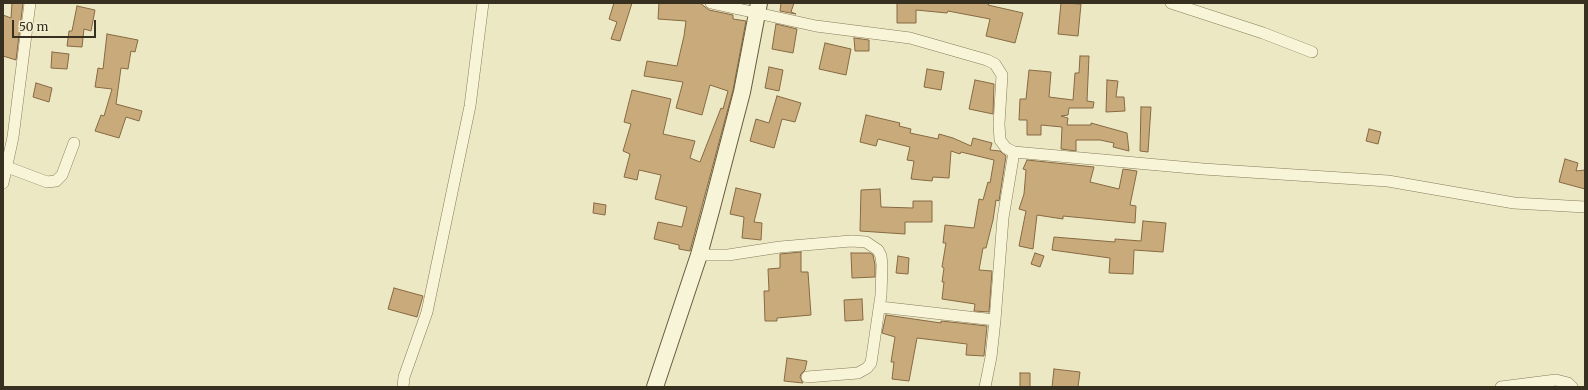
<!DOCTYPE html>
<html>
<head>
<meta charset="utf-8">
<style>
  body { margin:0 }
  #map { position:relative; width:1588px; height:390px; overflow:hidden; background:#ede8c4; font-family:Merriweather,serif }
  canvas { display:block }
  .frame { position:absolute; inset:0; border:4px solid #372f1f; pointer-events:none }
  .scale { position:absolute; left:12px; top:20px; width:84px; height:18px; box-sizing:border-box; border:2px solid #372f1f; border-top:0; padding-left:5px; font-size:12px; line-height:14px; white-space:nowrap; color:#372f1f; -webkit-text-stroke:3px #f4f1d3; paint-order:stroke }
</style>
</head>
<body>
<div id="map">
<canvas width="1588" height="390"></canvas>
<div class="frame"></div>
<div class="scale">50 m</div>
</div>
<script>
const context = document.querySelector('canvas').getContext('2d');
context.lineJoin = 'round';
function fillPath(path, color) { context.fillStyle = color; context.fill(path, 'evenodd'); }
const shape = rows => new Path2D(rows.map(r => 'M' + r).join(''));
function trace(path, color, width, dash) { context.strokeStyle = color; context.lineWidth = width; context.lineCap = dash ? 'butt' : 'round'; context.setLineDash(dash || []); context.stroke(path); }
const building = shape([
  [12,3,23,3,16,60,3,56,3,15,11,18,12,3],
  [614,3,632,3,620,41,611,39,617,22,609,19,614,3],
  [659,3,700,3,709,10,733,15,733,19,746,21,733,90,690,251,679,249,679,245,654,239,658,222,682,227,687,207,655,199,661,175,639,170,637,180,624,177,630,154,623,151,631,124,624,122,632,90,671,99,663,134,695,141,690,158,700,162,721,108,723,109,728,91,710,85,702,115,676,108,683,82,644,76,647,61,677,66,684,36,686,21,658,19,659,3],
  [781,3,794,3,791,12,796,14,780,11,781,3],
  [897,3,989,3,988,5,1023,13,1015,43,986,36,990,19,948,11,947,13,916,10,916,23,897,23,897,3],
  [1061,3,1081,4,1078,36,1058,34,1061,3],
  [77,6,95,10,91,31,84,29,82,47,67,46,69,31,72,31,77,6],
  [776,24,797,29,793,53,772,49,776,24],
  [107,34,138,40,135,52,131,51,128,69,121,68,116,104,142,111,139,121,126,117,119,138,95,131,101,115,104,116,112,89,95,87,98,68,103,69,107,34],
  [854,38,869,40,869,51,855,51,854,38],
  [825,43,851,49,846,75,819,69,825,43],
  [52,52,69,54,67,69,51,68,52,52],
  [1080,56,1089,56,1087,101,1094,102,1093,108,1069,108,1068,115,1061,116,1068,118,1067,125,1091,125,1091,123,1127,133,1129,151,1113,147,1114,143,1100,140,1076,140,1076,151,1061,149,1062,127,1041,125,1041,135,1027,135,1027,120,1019,120,1020,99,1026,99,1029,70,1051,72,1049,97,1073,100,1075,73,1079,73,1080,56],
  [769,67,783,70,779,91,765,88,769,67],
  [927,69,944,72,941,90,924,87,927,69],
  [975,80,994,84,993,114,969,109,975,80],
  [1107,80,1118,81,1116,97,1124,97,1125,111,1106,112,1107,80],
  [36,83,52,88,49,102,33,97,36,83],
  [777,96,801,103,795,122,782,119,774,148,750,141,756,119,769,123,777,96],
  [1141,107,1151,107,1148,152,1140,151,1141,107],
  [866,115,900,123,899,126,911,129,910,133,938,139,939,134,953,138,971,146,973,138,992,143,990,150,1000,151,1006,156,999,201,996,200,993,220,986,248,983,248,979,270,992,271,989,312,974,311,975,304,942,299,944,282,942,282,944,268,942,267,946,243,943,243,945,225,974,228,979,199,983,200,988,182,990,183,994,160,961,152,960,154,951,151,949,178,933,177,932,181,911,179,914,161,907,160,910,147,878,139,876,146,860,142,866,115],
  [1369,129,1381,132,1378,144,1366,141,1369,129],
  [1565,159,1578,163,1576,171,1585,170,1585,189,1559,182,1565,159],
  [1027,160,1094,167,1090,182,1119,189,1123,169,1137,171,1130,205,1136,206,1135,223,1063,216,1063,219,1037,215,1033,249,1019,246,1026,211,1019,209,1024,194,1026,170,1023,169,1027,160],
  [736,188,761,194,754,222,762,223,761,240,742,238,744,217,730,214,736,188],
  [880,189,881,207,913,208,913,201,932,201,932,222,905,222,905,234,860,231,861,190,880,189],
  [594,203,606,205,605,215,593,213,594,203],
  [1143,221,1166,223,1163,252,1134,250,1133,274,1109,273,1110,258,1052,250,1054,237,1115,242,1115,239,1141,241,1143,221],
  [801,252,801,272,808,272,811,315,777,318,777,321,765,321,764,291,769,291,768,269,780,268,780,254,801,252],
  [851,253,870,253,873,255,875,265,875,277,852,278,851,253],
  [1035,253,1044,256,1040,267,1031,264,1035,253],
  [898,256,909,258,908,274,896,273,898,256],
  [394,288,423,296,417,317,388,309,394,288],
  [862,299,863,320,845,321,844,300,862,299],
  [886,315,941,323,941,321,987,326,984,356,966,355,967,344,917,338,909,381,892,379,894,362,891,362,895,337,882,333,886,315],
  [787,358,807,361,805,370,801,374,800,377,803,383,784,381,787,358],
  [1054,369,1080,372,1078,387,1052,387,1054,369],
  [1020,373,1030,373,1030,387,1020,387,1020,373]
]);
fillPath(building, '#c9ab7b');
trace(building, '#856942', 1);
const street = shape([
  [711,3,816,26,910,38,987,60,995,64,1002,75,999,124,1000,140,1006,148,1014,152,1203,169,1388,181,1514,203,1585,207],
  [1171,3,1263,33,1312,52],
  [7,167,47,182,56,181,62,175,74,143],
  [3,183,13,137,30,3],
  [699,255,728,255,780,247,851,241,866,242,878,250,881,256,882,265,881,295,871,363,867,368,858,373,807,377],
  [880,307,995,320],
  [403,387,404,377,427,312,470,106,483,3],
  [985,387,991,357,995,320,1003,218,1014,152],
  [1501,387,1556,380,1568,383,1572,387]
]);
const secondary = shape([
  [655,387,699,255,712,207,742,92,759,3]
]);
trace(street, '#877b5b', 12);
trace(secondary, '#685c3e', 18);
trace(street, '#f8f4d7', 11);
trace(secondary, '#f8f4d7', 16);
</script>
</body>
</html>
